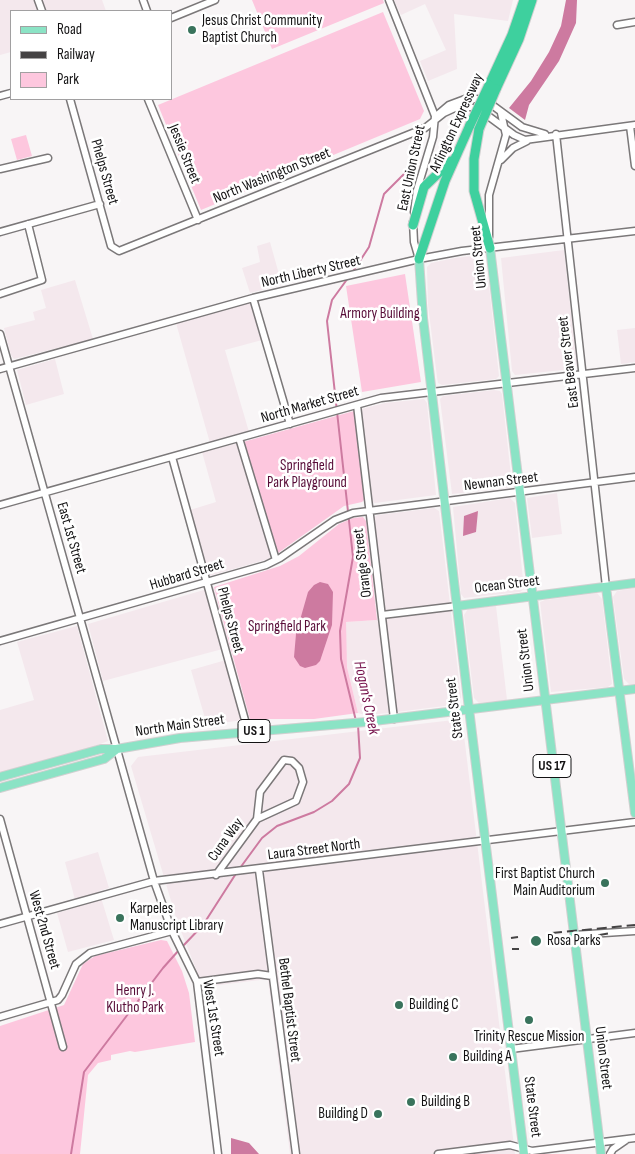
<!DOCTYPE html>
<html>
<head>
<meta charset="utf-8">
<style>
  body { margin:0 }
  #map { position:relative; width:635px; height:1154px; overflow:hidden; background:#f8f5f6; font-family:"Sofia Sans Condensed",sans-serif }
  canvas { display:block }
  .legend { position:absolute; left:10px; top:10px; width:162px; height:90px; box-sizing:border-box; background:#fff; border:1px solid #a1a0a1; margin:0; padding:6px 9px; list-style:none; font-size:15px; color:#131213 }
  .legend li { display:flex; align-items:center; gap:10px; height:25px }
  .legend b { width:25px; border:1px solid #a1a0a1 }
</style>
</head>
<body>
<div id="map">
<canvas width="635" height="1154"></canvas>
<ul class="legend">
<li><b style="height:6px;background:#8be3c5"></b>Road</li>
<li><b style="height:6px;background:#454344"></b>Railway</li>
<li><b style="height:14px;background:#fdc7de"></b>Park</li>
</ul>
</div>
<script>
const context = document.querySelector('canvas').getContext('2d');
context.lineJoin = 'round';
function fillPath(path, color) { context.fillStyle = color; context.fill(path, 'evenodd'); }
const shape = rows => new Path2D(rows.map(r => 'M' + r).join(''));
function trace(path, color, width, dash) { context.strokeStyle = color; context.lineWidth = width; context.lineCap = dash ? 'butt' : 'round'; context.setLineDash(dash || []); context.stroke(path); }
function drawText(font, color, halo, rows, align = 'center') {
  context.font = font + ' "Sofia Sans Condensed",sans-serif'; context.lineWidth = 5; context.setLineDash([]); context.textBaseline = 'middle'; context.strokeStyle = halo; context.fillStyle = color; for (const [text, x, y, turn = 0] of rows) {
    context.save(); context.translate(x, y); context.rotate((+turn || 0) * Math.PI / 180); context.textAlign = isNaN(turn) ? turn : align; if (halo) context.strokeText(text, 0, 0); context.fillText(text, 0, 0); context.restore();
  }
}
fillPath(shape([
  [0,0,102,0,106,11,11,11,11,52,0,55],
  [394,0,513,0,508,21,454,14,457,69,428,81,420,61,446,50,425,4,401,15],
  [270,242,282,285,250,293,242,268,260,262,257,246],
  [564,250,577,366,572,369,515,375,512,371,501,258],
  [480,255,484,258,489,285,499,376,496,379,442,385,438,383,437,377,428,305,427,267,431,263,455,258],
  [75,280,93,339,14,359,11,355,4,328,35,320,33,312,46,308,41,290],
  [252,302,262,340,225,350,249,432,210,443,176,323],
  [635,328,635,362,621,364,617,330],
  [55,359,64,394,26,405,17,370],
  [494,390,500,391,502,394,512,485,507,488,452,494,440,399,443,396],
  [424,399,427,403,436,495,375,503,364,500,354,411,385,403],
  [243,442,278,553,272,558,209,576,190,510,216,502,202,452],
  [557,493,562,534,532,538,527,498],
  [510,498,515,503,524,589,520,592,464,598,461,594,453,507],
  [434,508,439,511,461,697,459,701,452,705,389,713,365,715,358,713,347,667,345,640,346,622,377,620,366,521,378,515],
  [214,587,230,647,103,681,88,624],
  [635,588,635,684,629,684,624,679,613,597,617,591],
  [597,593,602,599,612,684,608,687,551,692,540,602,545,600],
  [496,606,507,700,479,703,474,698,464,615,468,609],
  [77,626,108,741,82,751,0,774,0,710,34,700,17,642],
  [233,658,250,719,207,725,191,670],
  [462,719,515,1154,290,1154,268,979,203,987,177,921,131,766,138,757],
  [98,852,109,888,99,891,114,940,68,952,57,913,77,907,65,862]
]), '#f4e8ed');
fillPath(shape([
  [252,0,383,0,384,3,272,49],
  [383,12,424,111,420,119,201,210,158,105],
  [26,135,32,156,17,160,11,139],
  [405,274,421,382,362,392,346,286],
  [354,411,364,500,362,502,344,506,278,553,243,442],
  [363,517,366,521,377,620,346,622,347,667,358,713,314,719,250,719,214,587,280,566,299,556,339,524,353,518],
  [161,940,167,941,182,971,189,993,195,1042,135,1052,130,1051,111,1055,111,1060,98,1063,88,1075,80,1154,0,1154,0,1026,64,1005,83,964,95,956]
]), '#fdc7de');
fillPath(shape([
  [566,0,577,0,576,23,559,61,529,105,525,120,509,108,531,81,549,52,561,26],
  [478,511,476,532,463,536,464,516],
  [320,582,328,584,333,592,332,625,320,661,316,665,305,668,300,666,294,657,296,634,308,592,314,585],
  [231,1138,249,1143,259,1154,231,1154]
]), '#cd7aa0');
trace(shape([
  [352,273,369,247,384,194,407,171,416,170],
  [348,278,332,300,327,321,353,557,340,631,341,659,356,721],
  [240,868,262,838,277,826,314,812,332,801,349,784,360,758,358,725],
  [182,947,203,925,237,872],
  [71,1154,84,1072,163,968,179,950]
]), '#cd7aa0', 2);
const minor = shape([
  [38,0,42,11],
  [143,0,147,11],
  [389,0,435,116,433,137,417,190,414,212],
  [171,18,215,0],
  [617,25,635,22],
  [0,96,11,93],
  [70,99,111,246,119,251,425,128,444,113,457,107,470,107,480,110,514,135,525,140,635,125],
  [148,99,198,220],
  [436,116,449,105,465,99,477,99,488,102,522,127,545,134],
  [630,126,635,166],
  [556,134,606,587],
  [501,160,513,148,527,141],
  [0,169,48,158],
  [413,222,414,242,419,259],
  [0,232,100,204],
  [489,237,489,195,506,135,501,113],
  [0,294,42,280,28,224],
  [253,298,290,424],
  [0,334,154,881,172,931,197,982,218,1154],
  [0,369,253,298,419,259,462,251,635,231],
  [357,405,394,719],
  [239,438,276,560],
  [172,457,248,731],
  [0,505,381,398,635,368],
  [382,615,457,606],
  [0,641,266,565,280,558,335,520,353,513,635,477],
  [0,819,63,1047],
  [259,870,296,1154],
  [216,875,257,819,260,792,284,760,292,761,299,768,303,782,296,801,257,819],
  [0,924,154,881,635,822],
  [574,935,635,931],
  [197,982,258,974,272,976],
  [0,1017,58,1000,62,995,76,964,90,953,172,931],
  [511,1049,635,1033],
  [438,1154,510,1145,532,1151,635,1138],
  [610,1154,613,1149,626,1140]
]);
const major = shape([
  [490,248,601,1154],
  [419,259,423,318,469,709,524,1154],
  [606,587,635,813],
  [457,606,635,583],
  [0,777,101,749,117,749,180,738,366,722,635,689],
  [0,788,104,759,117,749]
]);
const highway = shape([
  [489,85,512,35,524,0],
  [496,89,519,39,532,0],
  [479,129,474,159,474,191,490,248],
  [413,225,424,187,451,161],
  [419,259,445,181,470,125]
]);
trace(minor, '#7b7879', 9);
trace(major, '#d0d0d0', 10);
trace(highway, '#d0d0d0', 11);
trace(minor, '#fff', 6);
trace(major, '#8be3c5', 8);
trace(highway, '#3ed09e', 9);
trace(shape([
  [552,933,635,925],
  [511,938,518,937],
  [554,944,610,933],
  [512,949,519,949]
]), '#454344', 2, [10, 5]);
const highwayBridge = shape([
  [470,125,489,85],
  [479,129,496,89]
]);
trace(highwayBridge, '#d0d0d0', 11, []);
trace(highwayBridge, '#3ed09e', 9);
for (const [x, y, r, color] of [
  [192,30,5,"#39735c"],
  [605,883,5,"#39735c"],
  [120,918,5,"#39735c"],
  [536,941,6,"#39735c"],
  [399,1005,5,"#39735c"],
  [529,1020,5,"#39735c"],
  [453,1057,5,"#39735c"],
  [411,1102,5,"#39735c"],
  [378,1114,5,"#39735c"]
]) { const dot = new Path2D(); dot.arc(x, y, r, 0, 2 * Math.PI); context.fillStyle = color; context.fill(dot); trace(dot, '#fff', 2); }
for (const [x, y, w] of [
  [254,731,32],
  [552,766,38]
]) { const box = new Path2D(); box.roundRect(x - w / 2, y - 11.5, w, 23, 4); context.fillStyle = '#fff'; context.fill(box); trace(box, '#131213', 1); }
drawText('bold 14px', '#131213', null, [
  ["US 1",254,731],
  ["US 17",552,766]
]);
drawText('15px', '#131213', '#fff', [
  ["Jesus Christ Community",202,21],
  ["Baptist Church",202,38],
  ["First Baptist Church",595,874,"right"],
  ["Main Auditorium",595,891,"right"],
  ["Karpeles",130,909],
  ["Manuscript Library",130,926],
  ["Rosa Parks",547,941],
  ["Building C",409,1005],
  ["Trinity Rescue Mission",529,1037,"center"],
  ["Building A",463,1057],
  ["Building B",421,1102],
  ["Building D",368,1114,"right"]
], 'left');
drawText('15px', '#131213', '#fff', [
  ["Arlington Expressway",457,123,-65],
  ["Jessie Street",184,154,68],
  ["East Union Street",412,168,-78],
  ["Phelps Street",104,172,74],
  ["North Washington Street",272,176,-22],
  ["Union Street",479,257,-96],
  ["North Liberty Street",311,272,-13],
  ["East Beaver Street",569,362,-97],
  ["North Market Street",310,405,-16],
  ["Newnan Street",501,482,-7],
  ["East 1st Street",71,538,74],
  ["Orange Street",363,563,-97],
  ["Hubbard Street",187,575,-17],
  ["Ocean Street",507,585,-7],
  ["Phelps Street",230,620,75],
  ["Union Street",526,660,-97],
  ["State Street",455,708,-97],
  ["North Main Street",180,726,-8],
  ["Cuna Way",226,840,-54],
  ["Laura Street North",314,850,-7],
  ["West 2nd Street",44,930,74],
  ["Bethel Baptist Street",289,1010,83],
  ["West 1st Street",213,1018,81],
  ["Union Street",603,1058,83],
  ["State Street",532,1107,83]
]);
drawText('15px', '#580d38', '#fff', [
  ["Armory Building",380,314],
  ["Springfield",307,466],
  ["Park Playground",307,483],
  ["Springfield Park",287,627],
  ["Henry J.",135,991],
  ["Klutho Park",135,1008]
]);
drawText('italic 16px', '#740f49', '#fff', [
  ["Hogan's Creek",366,698,78]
]);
</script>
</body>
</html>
